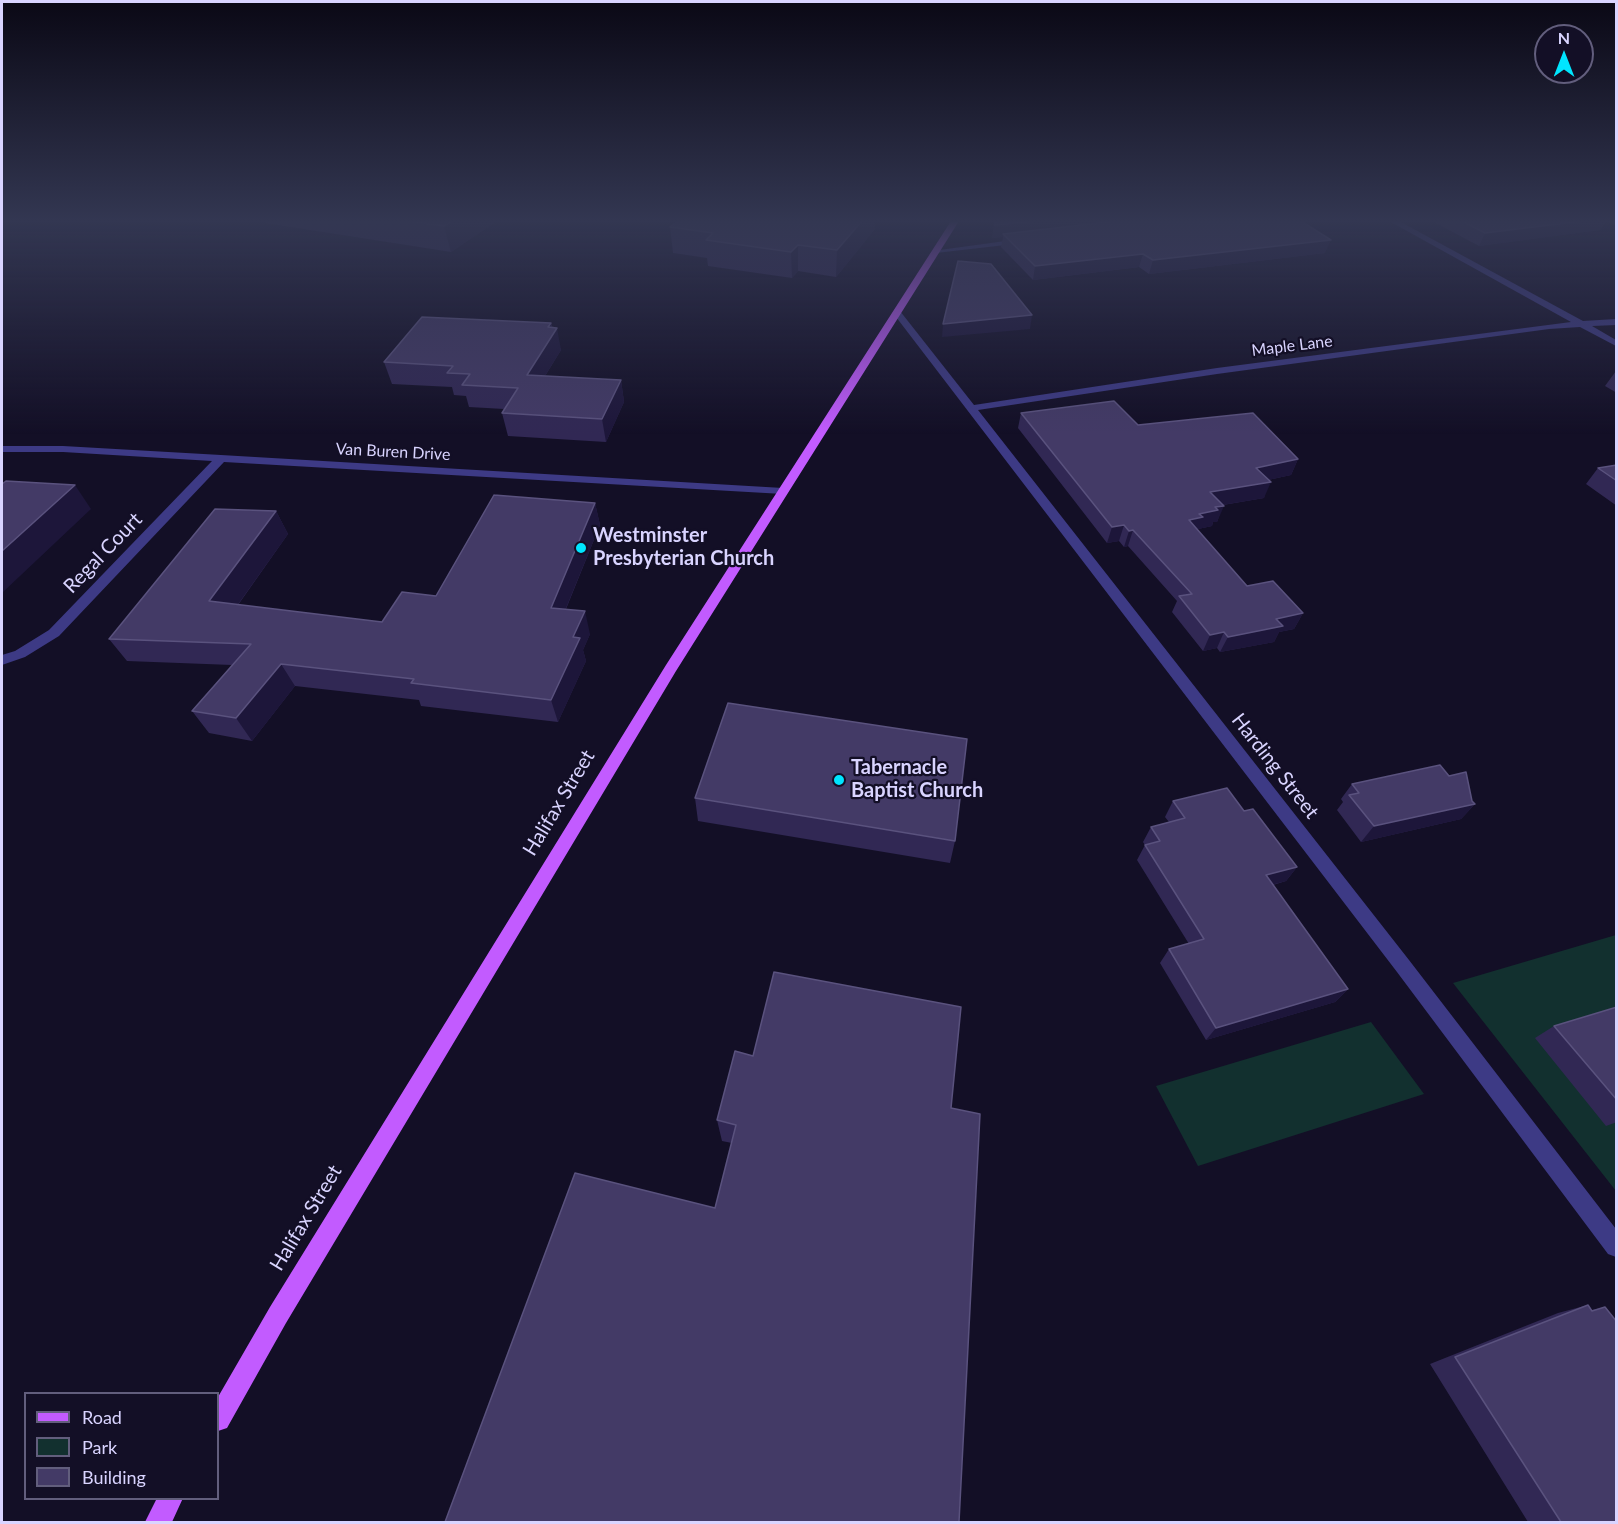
<!DOCTYPE html>
<html>
<head>
<meta charset="utf-8">
<style>
  body { margin:0 }
  #map { position:relative; width:1618px; height:1524px; overflow:hidden; background:#130f26; font-family:Lato,sans-serif }
  canvas { display:block }
  .frame { position:absolute; inset:0; border:3px solid #d9d4ff; pointer-events:none }
  .legend { position:absolute; left:24px; top:1392px; width:195px; height:108px; box-sizing:border-box; background:#130f26; border:2px solid #625e7d; margin:0; padding:8px 10px; list-style:none; font-size:18px; color:#d9d4ff }
  .legend li { display:flex; align-items:center; gap:12px; height:30px }
  .legend b { width:30px; border:2px solid #625e7d }
  .north { position:absolute; left:1534px; top:24px; width:60px; height:60px; box-sizing:border-box; background:#130f26; border:2px solid #625e7d; border-radius:50%; rotate:0deg; font-size:16px; font-weight:700; line-height:24px; text-align:center; color:#d9d4ff }
  .north::after { content:''; display:block; margin:auto; width:21px; height:27px; background:#00e5ff; clip-path:polygon(50% 0,100% 100%,50% 72%,0 100%) }
</style>
</head>
<body>
<div id="map">
<canvas width="1618" height="1524"></canvas>
<div class="frame"></div>
<ul class="legend">
<li><b style="height:8px;background:#c25bff"></b>Road</li>
<li><b style="height:16px;background:#12302f"></b>Park</li>
<li><b style="height:16px;background:#433a66"></b>Building</li>
</ul>
<div class="north">N</div>
</div>
<script>
const context = document.querySelector('canvas').getContext('2d');
context.lineJoin = 'round';
function fillPath(path, color) { context.fillStyle = color; context.fill(path, 'evenodd'); }
const shape = rows => new Path2D(rows.map(r => 'M' + r).join(''));
function trace(path, color, width, dash) { context.strokeStyle = color; context.lineWidth = width; context.lineCap = dash ? 'butt' : 'round'; context.setLineDash(dash || []); context.stroke(path); }
function drawText(font, color, halo, rows, align = 'center') {
  context.font = font + ' Lato,sans-serif'; context.lineWidth = 4.5; context.setLineDash([]); context.textBaseline = 'middle'; context.strokeStyle = halo; context.fillStyle = color; for (const [text, x, y, turn = 0] of rows) {
    context.save(); context.translate(x, y); context.rotate((+turn || 0) * Math.PI / 180); context.textAlign = isNaN(turn) ? turn : align; if (halo) context.strokeText(text, 0, 0); context.fillText(text, 0, 0); context.restore();
  }
}
fillPath(shape([
  [1616,935,1616,1191,1453,983],
  [1371,1022,1424,1094,1198,1166,1156,1086]
]), '#12302f');
fillPath(shape([
  [1389,221,1399,221,1583,321,1616,319,1616,325,1592,326,1616,340,1616,346,1580,327,1549,329,1217,374,978,410,1409,960,1616,1229,1616,1257,1608,1254,1397,972,893,313,900,311,974,405,1217,368,1571,322,1389,221],
  [1020,239,1023,239,1023,243,936,253,932,251,1020,239],
  [2,446,63,446,221,455,783,488,789,491,783,494,224,462,59,636,25,657,2,665,2,655,15,651,49,630,212,461,63,452,2,452,2,446]
]), '#3d3a85');
fillPath(shape([
  [951,221,959,221,676,671,286,1323,227,1428,218,1431,218,1397,270,1307,666,665,951,221],
  [157,1498,183,1498,172,1522,145,1522,157,1498]
]), '#c25bff');
fillPath(shape([
  [265,221,497,221,451,252,265,223],
  [678,221,875,221,875,229,836,277,798,271,792,278,708,266,707,258,673,253,670,227],
  [1432,221,1617,221,1617,226,1606,221,1600,230,1479,246],
  [994,225,1325,253,1149,274,1139,267,1033,280,1001,247,1003,237,992,238],
  [551,323,561,350,545,376,621,380,624,402,606,442,508,436,502,413,504,409,469,407,466,396,454,395,452,387,392,384,384,362],
  [1616,371,1617,371,1617,393,1605,386],
  [1021,413,1138,425,1298,459,1291,475,1268,480,1264,498,1223,505,1217,522,1213,522,1212,526,1198,529,1198,530,1247,586,1303,613,1294,629,1279,632,1274,642,1220,652,1217,648,1203,651,1172,612,1177,601,1128,546,1124,547,1119,541,1107,543,1018,428],
  [1617,465,1617,506,1586,484,1598,468],
  [595,503,600,525,566,609,590,634,583,650,586,661,558,722,421,706,419,700,295,686,252,741,209,733,192,711,232,665,127,661,109,639,276,511,288,534,238,605,382,622,436,596],
  [1352,784,1472,801,1475,804,1461,819,1361,842,1337,810,1343,802,1341,799],
  [695,798,955,841,950,863,698,821],
  [1173,801,1244,811,1297,867,1286,881,1273,885,1348,989,1335,1002,1206,1040,1160,963,1169,949,1189,944,1137,860,1145,845,1143,842,1151,827,1169,822,1165,817],
  [1617,1007,1617,1122,1606,1126,1535,1038,1554,1026],
  [951,1108,715,1208,732,1143,722,1141,717,1120],
  [1588,1305,1592,1310,1605,1307,1617,1522,1528,1522,1430,1364,1558,1313]
]), '#312854');
fillPath(shape([
  [452,221,497,221,451,252,444,226],
  [862,221,875,221,875,229,836,277,837,250],
  [1036,221,1158,221,1003,234,1003,237,992,238,994,225],
  [1583,221,1606,221,1600,230,1479,246,1485,233],
  [1331,240,1325,253,1149,274,1153,260],
  [798,245,798,271,792,278,791,252],
  [1143,254,1139,267,1033,280,1035,266],
  [1032,315,1030,329,942,337,943,324],
  [551,323,553,333,557,328,561,350,532,397,527,375,548,327],
  [621,380,624,402,606,442,602,419],
  [1298,459,1291,475,1249,484,1256,468],
  [1271,482,1264,498,1204,508,1210,492],
  [75,485,91,509,2,593,2,551],
  [595,503,600,525,557,630,551,608],
  [1224,506,1217,522,1213,522,1212,526,1198,529,1197,533,1189,520,1199,514,1215,507],
  [276,511,288,534,224,624,209,601],
  [1124,525,1119,541,1107,543,1112,527],
  [1133,530,1128,546,1124,547,1129,531],
  [585,611,590,634,583,650,586,661,558,722,551,700,573,637],
  [1303,613,1294,629,1279,632,1274,642,1220,652,1228,637,1276,619],
  [1224,632,1217,648,1203,651,1210,635],
  [281,664,295,686,252,741,236,718],
  [1475,804,1461,819,1361,842,1374,826],
  [1297,867,1286,881,1256,889,1266,875],
  [1348,989,1335,1002,1206,1040,1216,1028]
]), '#1d163a');
const building = shape([
  [408,221,452,221,444,226,408,221],
  [678,221,862,221,837,250,798,245,791,252,706,240,713,233,670,227,678,221],
  [996,221,1036,221,994,225,996,221],
  [1116,221,1301,221,1331,240,1153,260,1143,254,1035,266,1003,234,1116,221],
  [1462,221,1583,221,1485,233,1462,221],
  [958,261,991,264,1032,315,943,324,958,261],
  [422,317,551,323,548,327,557,328,527,375,621,380,602,419,502,413,518,388,462,385,470,374,447,373,453,366,384,362,422,317],
  [1114,401,1138,425,1253,413,1298,459,1256,468,1271,482,1210,492,1224,506,1215,507,1218,510,1199,514,1203,517,1189,520,1247,586,1273,581,1303,613,1276,619,1283,626,1228,637,1224,632,1210,635,1179,596,1192,594,1133,530,1129,531,1124,525,1112,527,1021,413,1114,401],
  [1617,465,1617,481,1598,468,1617,465],
  [6,481,75,485,2,551,2,484,6,481],
  [494,495,595,503,551,608,585,611,573,637,580,638,551,700,411,683,414,679,281,664,236,718,192,711,251,644,109,639,215,509,276,511,209,601,382,622,402,592,436,596,494,495],
  [728,703,967,739,955,841,695,798,728,703],
  [1440,765,1449,776,1466,772,1472,801,1475,804,1374,826,1349,795,1359,793,1352,784,1440,765],
  [1227,788,1244,811,1253,809,1297,867,1266,875,1348,989,1216,1028,1169,949,1204,939,1145,845,1160,841,1151,827,1185,818,1173,801,1227,788],
  [774,972,961,1007,951,1108,980,1114,959,1522,445,1522,575,1173,715,1208,736,1125,717,1120,735,1051,753,1056,774,972],
  [1617,1007,1617,1100,1554,1026,1617,1007],
  [1588,1305,1592,1311,1605,1307,1617,1322,1617,1522,1561,1522,1455,1357,1588,1305]
]);
fillPath(building, '#433a66');
trace(building, '#5a527e', 1.5);
const sky = context.createLinearGradient(0, 0, 0, 434);
sky.addColorStop(0, '#0a0815');
sky.addColorStop(0.51, '#333752');
sky.addColorStop(1, '#33375200');
context.fillStyle = sky;
context.fillRect(0, 0, 1618, 434);
for (const [x, y, r, color] of [
  [581,548,6,"#00e5ff"],
  [839,780,6,"#00e5ff"]
]) { const dot = new Path2D(); dot.arc(x, y, r, 0, 2 * Math.PI); context.fillStyle = color; context.fill(dot); trace(dot, '#130f26', 2); }
drawText('16px', '#d9d4ff', '#130f26', [
  ["Maple Lane",1292,346,-7],
  ["Van Buren Drive",393,452,3]
]);
drawText('bold 20px', '#d9d4ff', '#130f26', [
  ["Westminster",593,536],
  ["Presbyterian Church",593,559],
  ["Tabernacle",851,768],
  ["Baptist Church",851,791]
], 'left');
drawText('20px', '#d9d4ff', '#130f26', [
  ["Regal Court",103,553,-46],
  ["Harding Street",1275,766,52],
  ["Halifax Street",559,803,-59],
  ["Halifax Street",306,1218,-59]
]);
</script>
</body>
</html>
